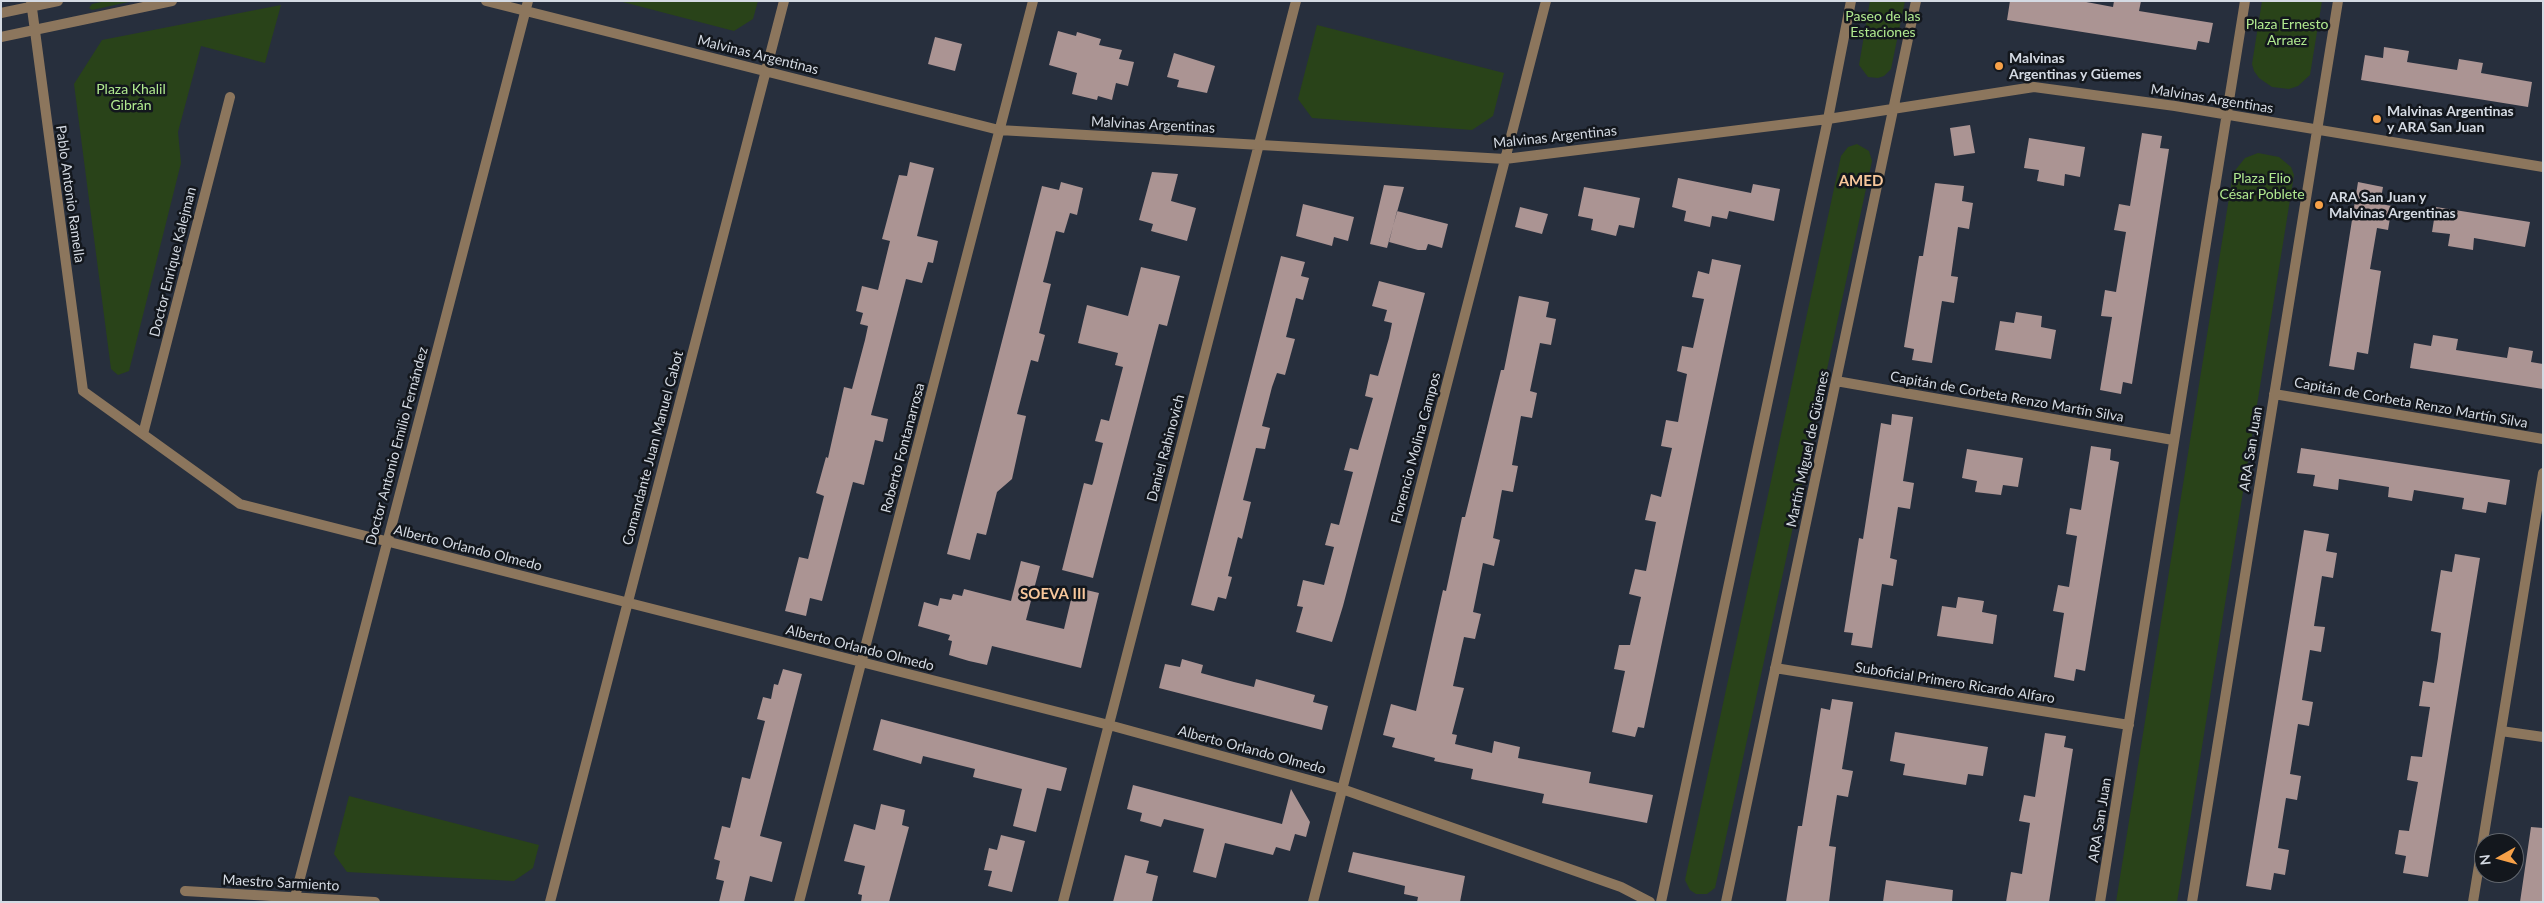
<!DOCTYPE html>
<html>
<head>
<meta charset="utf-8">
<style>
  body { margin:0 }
  #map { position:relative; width:2544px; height:903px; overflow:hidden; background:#272f3d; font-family:Lato,sans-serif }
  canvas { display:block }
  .frame { position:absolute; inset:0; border:2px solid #d4dae3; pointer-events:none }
  .north { position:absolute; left:2474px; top:833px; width:50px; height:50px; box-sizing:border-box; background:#13171d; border:1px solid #60656c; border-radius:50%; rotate:263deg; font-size:14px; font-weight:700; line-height:20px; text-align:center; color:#d4dae3 }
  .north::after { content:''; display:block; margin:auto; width:18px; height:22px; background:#f7a148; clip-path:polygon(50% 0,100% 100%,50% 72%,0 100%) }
</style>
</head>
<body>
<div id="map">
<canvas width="2544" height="903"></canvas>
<div class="frame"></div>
<div class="north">N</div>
</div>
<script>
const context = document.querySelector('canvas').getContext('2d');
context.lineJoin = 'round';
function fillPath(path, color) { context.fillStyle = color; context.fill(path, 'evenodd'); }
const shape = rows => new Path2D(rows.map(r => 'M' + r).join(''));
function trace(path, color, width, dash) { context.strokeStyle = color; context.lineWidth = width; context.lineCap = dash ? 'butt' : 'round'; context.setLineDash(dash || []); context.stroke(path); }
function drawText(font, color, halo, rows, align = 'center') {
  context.font = font + ' Lato,sans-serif'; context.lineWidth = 5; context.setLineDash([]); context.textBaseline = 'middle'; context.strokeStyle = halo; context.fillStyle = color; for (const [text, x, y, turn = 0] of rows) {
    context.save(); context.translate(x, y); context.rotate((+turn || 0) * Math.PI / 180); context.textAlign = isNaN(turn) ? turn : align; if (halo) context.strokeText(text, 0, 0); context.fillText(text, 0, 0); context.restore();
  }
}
fillPath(shape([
  [106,1,133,1,92,10,89,8,92,4],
  [619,1,758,1,753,19,734,31],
  [1870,1,1905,1,1891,69,1884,76,1878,78,1868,77,1859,65],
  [2262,1,2322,1,2310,75,2298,86,2289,89,2272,87,2259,78,2254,71,2252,64],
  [281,5,265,63,201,46,178,132,181,163,129,371,118,375,111,369,74,84,102,40],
  [1317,25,1504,73,1493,116,1472,130,1312,118,1298,99],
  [1857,144,1869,151,1872,161,1715,888,1707,894,1696,894,1690,890,1685,880,1841,156,1848,147],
  [2258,153,2279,157,2291,167,2294,175,2177,902,2116,902,2233,173,2245,158],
  [349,796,539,845,533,868,514,881,347,872,334,854]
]), '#294319');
fillPath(shape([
  [2010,1,2081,1,2113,7,2114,1,2141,1,2139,11,2213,23,2209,43,2198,41,2196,50,2007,20],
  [1058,31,1076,36,1077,32,1101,39,1099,45,1122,50,1119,59,1134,62,1128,86,1116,83,1112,100,1098,96,1097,100,1072,94,1077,73,1049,65],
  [935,37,962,44,955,71,928,64],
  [2384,47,2409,51,2407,62,2457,70,2459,59,2483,63,2481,73,2532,82,2528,107,2361,80,2365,55,2383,58],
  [1174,53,1215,66,1207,93,1177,87,1179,80,1167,77],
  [1970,125,1975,153,1954,156,1950,128],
  [2142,133,2162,136,2160,148,2169,149,2132,384,2123,382,2121,394,2100,390,2112,317,2101,316,2105,290,2116,292,2126,232,2114,230,2119,204,2130,206],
  [2029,138,2085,147,2080,177,2065,174,2064,186,2037,181,2039,170,2024,168],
  [910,162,934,168,917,236,938,241,933,263,928,262,922,283,906,279,871,415,888,419,883,442,875,440,864,485,853,482,822,601,810,598,806,616,785,611,799,557,808,559,824,496,816,493,826,457,828,458,844,387,852,389,865,340,868,326,860,324,863,313,856,311,862,286,878,290,890,241,882,239,899,175,907,176],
  [1152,172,1178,174,1171,201,1196,208,1187,241,1151,231,1153,224,1139,220],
  [1678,178,1751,193,1753,184,1780,189,1774,221,1729,211,1727,219,1712,216,1710,227,1684,221,1686,211,1672,207],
  [1061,182,1083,188,1077,215,1070,213,1064,233,1056,231,1047,267,1043,282,1051,284,1039,333,1045,335,1038,362,1031,360,1017,414,1026,416,1012,479,997,492,986,535,977,533,970,560,947,554,1042,186,1059,190],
  [2358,182,2383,187,2380,204,2392,206,2388,230,2377,228,2370,269,2381,271,2368,354,2357,352,2354,370,2329,366],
  [1935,183,1964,186,1962,201,1973,203,1969,229,1958,227,1951,276,1958,277,1954,303,1942,301,1932,363,1912,360,1914,349,1904,347,1919,256,1923,256],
  [1384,185,1404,187,1387,248,1370,244],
  [1584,187,1640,198,1634,228,1619,225,1616,236,1591,230,1593,219,1578,216],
  [1303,204,1354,217,1348,241,1334,237,1332,246,1296,236],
  [1520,207,1548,214,1542,234,1515,227],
  [2436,207,2530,222,2525,247,2474,238,2473,250,2448,246,2450,234,2432,232],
  [1397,211,1448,224,1442,248,1428,244,1426,250,1418,250,1389,242],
  [1281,256,1305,262,1301,276,1309,278,1303,300,1296,298,1286,337,1295,339,1285,375,1277,373,1272,387,1262,426,1270,428,1265,449,1256,448,1243,500,1251,502,1242,539,1238,537,1228,576,1232,577,1226,599,1218,597,1214,611,1191,605],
  [1712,259,1741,265,1644,728,1638,727,1635,737,1612,732,1625,671,1614,669,1619,645,1630,645,1641,597,1629,594,1635,569,1646,571,1656,522,1645,520,1651,494,1661,497,1672,448,1661,446,1666,420,1678,422,1687,374,1677,371,1682,346,1693,348,1704,299,1692,297,1698,271,1709,274],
  [1141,267,1180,276,1167,326,1159,324,1093,578,1062,570,1084,483,1092,485,1093,483,1103,443,1095,441,1101,419,1109,421,1123,367,1115,365,1118,353,1078,343,1087,305,1128,316],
  [1379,281,1425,293,1343,606,1332,642,1296,632,1303,607,1297,606,1303,580,1324,585,1334,547,1325,545,1331,523,1339,525,1353,472,1344,470,1350,448,1358,450,1373,398,1365,396,1370,374,1378,376,1389,338,1392,323,1384,321,1387,310,1372,306],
  [1519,296,1549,302,1546,317,1556,319,1551,345,1540,343,1530,391,1537,393,1532,418,1521,416,1512,465,1518,466,1513,492,1502,490,1493,538,1500,540,1494,566,1483,563,1473,612,1481,614,1475,639,1464,637,1453,686,1464,688,1452,734,1457,735,1455,744,1492,753,1494,741,1520,747,1518,758,1591,772,1589,783,1653,795,1647,823,1542,803,1544,794,1471,779,1473,769,1434,761,1435,758,1392,747,1395,738,1383,735,1391,704,1416,711,1443,590,1446,591,1462,517,1465,517,1501,370,1504,370],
  [2016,312,2042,316,2041,327,2056,330,2051,359,1995,350,2000,321,2014,323],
  [2433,335,2458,339,2456,350,2507,358,2509,347,2533,351,2531,362,2543,364,2543,389,2410,368,2414,343,2431,346],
  [1892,414,1913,417,1903,481,1914,483,1910,509,1898,507,1890,558,1897,560,1893,586,1882,584,1872,648,1851,645,1853,633,1844,632,1859,538,1863,539,1881,423,1891,425],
  [2091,446,2111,449,2110,460,2119,462,2085,671,2076,669,2074,681,2054,677,2064,613,2053,611,2058,585,2069,587,2077,536,2066,534,2070,508,2081,510],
  [2301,448,2510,480,2506,505,2488,502,2486,513,2462,509,2464,498,2414,490,2412,501,2388,497,2389,487,2339,479,2338,490,2313,486,2315,475,2297,473],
  [1967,449,2023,458,2018,487,2003,485,2001,495,1975,492,1977,481,1962,478],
  [2304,530,2329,534,2326,551,2337,553,2333,578,2322,576,2314,626,2325,627,2321,652,2310,650,2302,700,2313,702,2309,726,2298,724,2290,774,2301,776,2297,800,2286,798,2278,848,2289,850,2285,875,2274,873,2271,890,2246,886],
  [2455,554,2480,558,2428,877,2403,873,2406,856,2395,854,2399,830,2409,831,2418,782,2407,780,2411,756,2422,757,2430,707,2419,706,2423,681,2434,683,2438,658,2441,633,2431,631,2441,570,2452,572],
  [1021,561,1040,566,1026,620,1064,629,1074,587,1099,593,1081,668,992,646,987,665,969,661,949,655,952,641,948,640,950,635,918,626,924,602,938,606,940,598,951,600,953,594,962,596,964,589,1011,601],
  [1958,597,1984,601,1982,612,1997,615,1993,644,1937,636,1942,606,1956,608],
  [1182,659,1203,665,1201,673,1234,682,1254,687,1256,679,1315,695,1313,702,1328,706,1322,730,1159,688,1165,664,1180,667],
  [783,669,802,674,760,836,782,842,772,882,750,876,744,902,719,902,724,881,716,879,720,861,714,859,722,826,730,828,742,777,750,779,765,721,757,719,763,697,771,699,774,684,778,685],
  [1832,699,1853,702,1842,769,1853,771,1848,797,1837,795,1829,846,1836,847,1829,902,1786,902,1798,826,1802,826,1821,708,1830,710],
  [881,719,1067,768,1061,791,1047,788,1036,832,1013,826,1022,789,973,777,975,769,923,756,921,764,873,750],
  [1895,732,1988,747,1983,776,1968,774,1966,785,1903,775,1905,764,1890,761],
  [2045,733,2066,736,2064,747,2073,749,2049,902,2006,902,2011,872,2022,874,2030,823,2019,821,2024,795,2035,797],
  [1133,785,1282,824,1291,789,1310,822,1306,837,1295,834,1290,851,1276,847,1273,855,1225,843,1216,878,1193,872,1204,829,1164,819,1161,827,1140,821,1142,813,1127,809],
  [881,804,905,810,902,825,909,827,889,902,861,902,862,895,858,894,865,866,844,861,854,824,875,830],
  [2531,827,2543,828,2543,902,2520,902],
  [1001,835,1025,841,1012,892,988,886,992,871,984,870,989,848,997,850],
  [1353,852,1465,876,1460,902,1417,902,1418,897,1404,894,1405,886,1348,872],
  [1125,855,1149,861,1146,873,1158,876,1152,902,1113,902],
  [1886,880,1953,890,1952,902,1883,902]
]), '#ab9493');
trace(shape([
  [31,1,83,391,240,504,1109,725,1342,789,1621,887,1650,902],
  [486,1,999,130,1505,159,1828,119,2034,87,2175,106,2543,167],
  [1,13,58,1],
  [1,37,172,1],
  [1836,381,2173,440],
  [2274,394,2543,439],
  [143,434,230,97],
  [1775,668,2129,725],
  [2501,731,2543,737],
  [185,891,375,902],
  [295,897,528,1],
  [550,902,784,1],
  [799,902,1033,1],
  [1063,902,1296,1],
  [1313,902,1546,1],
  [1661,902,1828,119,1851,1],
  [1726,902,1916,1],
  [2100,902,2245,1],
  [2192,902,2338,1],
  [2473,902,2543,473]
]), '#8c765d', 10);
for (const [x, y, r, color] of [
  [1999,66,5,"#f7a148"],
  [2377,119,5,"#f7a148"],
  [2319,205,5,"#f7a148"]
]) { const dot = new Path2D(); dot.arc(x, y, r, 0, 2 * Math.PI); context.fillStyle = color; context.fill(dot); trace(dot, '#13171d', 2); }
drawText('14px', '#b0e98f', '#13171d', [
  ["Paseo de las",1883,16],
  ["Estaciones",1883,32],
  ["Plaza Ernesto",2287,24],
  ["Arraez",2287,40],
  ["Plaza Khalil",131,89],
  ["Gibrán",131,105],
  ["Plaza Elio",2262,178],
  ["César Poblete",2262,194]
]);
drawText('14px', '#d4dae3', '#13171d', [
  ["Malvinas Argentinas",758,55,14],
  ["Malvinas Argentinas",2212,99,9],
  ["Malvinas Argentinas",1153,125,3],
  ["Malvinas Argentinas",1555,137,-6],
  ["Pablo Antonio Ramella",70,194,82],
  ["Doctor Enrique Kalejman",173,262,-76],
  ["Capitán de Corbeta Renzo Martín Silva",2007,397,10],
  ["Capitán de Corbeta Renzo Martín Silva",2411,403,10],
  ["Doctor Antonio Emilio Fernández",397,446,-75],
  ["Comandante Juan Manuel Cabot",653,448,-75],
  ["Roberto Fontanarrosa",903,448,-75],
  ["Daniel Rabinovich",1166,448,-75],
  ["Florencio Molina Campos",1416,448,-75],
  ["Martín Miguel de Güemes",1808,449,-78],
  ["ARA San Juan",2251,449,-81],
  ["Alberto Orlando Olmedo",468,548,14],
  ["Alberto Orlando Olmedo",860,648,14],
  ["Suboficial Primero Ricardo Alfaro",1955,683,9],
  ["Alberto Orlando Olmedo",1252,750,15],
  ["ARA San Juan",2100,820,-81],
  ["Maestro Sarmiento",281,883,3]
]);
drawText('bold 14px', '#d4dae3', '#13171d', [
  ["Malvinas",2009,58],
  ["Argentinas y Güemes",2009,74],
  ["Malvinas Argentinas",2387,111],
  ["y ARA San Juan",2387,127],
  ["ARA San Juan y",2329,197],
  ["Malvinas Argentinas",2329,213]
], 'left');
drawText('bold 15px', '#f8c79b', '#13171d', [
  ["AMED",1861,181],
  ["SOEVA III",1053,594]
]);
</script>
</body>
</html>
